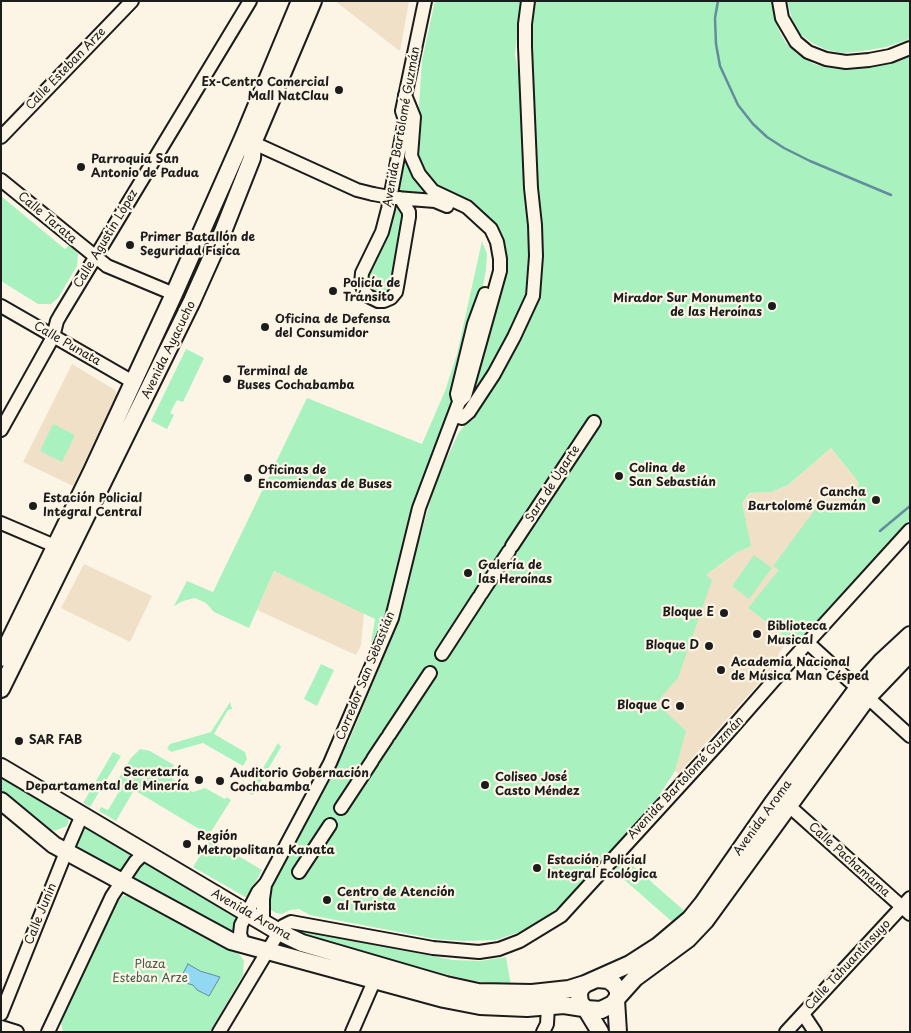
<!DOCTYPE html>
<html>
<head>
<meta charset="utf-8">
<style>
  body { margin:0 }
  #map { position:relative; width:911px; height:1033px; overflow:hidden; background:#fcf5e5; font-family:"Playpen Sans",sans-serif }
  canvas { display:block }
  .frame { position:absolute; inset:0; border:2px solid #1c1c1c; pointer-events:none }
</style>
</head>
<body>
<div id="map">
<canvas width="911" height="1033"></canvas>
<div class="frame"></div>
</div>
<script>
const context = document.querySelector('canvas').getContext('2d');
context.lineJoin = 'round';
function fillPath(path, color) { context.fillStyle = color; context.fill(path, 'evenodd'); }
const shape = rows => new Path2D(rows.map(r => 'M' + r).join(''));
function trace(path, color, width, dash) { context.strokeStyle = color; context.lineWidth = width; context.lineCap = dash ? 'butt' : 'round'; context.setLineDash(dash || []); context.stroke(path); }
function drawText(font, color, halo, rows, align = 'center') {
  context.font = font + ' "Playpen Sans",sans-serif'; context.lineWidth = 4.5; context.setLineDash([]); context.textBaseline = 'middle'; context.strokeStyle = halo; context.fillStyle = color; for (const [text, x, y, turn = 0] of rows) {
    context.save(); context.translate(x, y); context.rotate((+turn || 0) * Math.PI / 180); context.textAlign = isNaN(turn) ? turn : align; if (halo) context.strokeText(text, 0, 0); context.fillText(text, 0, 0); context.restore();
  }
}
fillPath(shape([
  [335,1,409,1,400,51,397,49],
  [72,364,115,390,117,395,73,486,23,462],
  [831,448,859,483,848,507,748,608,789,640,779,653,776,664,678,774,675,771,645,711,706,575,736,553,750,546,742,503,751,493,772,492,788,485],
  [84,564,152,596,130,642,61,608],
  [274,571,364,613,361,645,356,655,257,610]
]), '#f0e0c8');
fillPath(shape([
  [435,1,521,1,515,55,524,102,532,238,531,287,525,305,493,366,467,407,484,338,501,241,432,185,418,159,417,138,422,60],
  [533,1,772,1,774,15,779,31,786,43,797,54,814,64,830,68,847,69,891,63,910,56,910,519,796,645,748,608,779,570,773,566,817,507,826,500,843,508,848,507,859,483,831,448,788,485,772,492,750,493,742,503,751,546,736,553,706,575,712,580,678,678,656,703,686,731,675,771,651,808,582,884,561,905,544,918,519,932,496,940,463,941,435,939,310,915,299,909,290,910,282,914,276,913,271,910,268,902,271,889,349,741,398,623,414,558,436,482,458,434,496,382,519,342,532,313,539,294,529,37],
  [787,1,910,1,910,39,886,47,863,51,843,53,827,50,812,43,799,33,792,19],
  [410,123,407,156,432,196,396,190],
  [1,196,65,249,71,244,78,254,77,266,58,298,51,304,38,304,1,281],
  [393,206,398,207,404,212,390,291,382,296,369,290,368,276],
  [482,241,487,254,486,270,481,296,473,314,452,404,413,506,385,621,371,643,375,619,274,571,249,628,214,612,206,603,195,598,183,601,174,606,187,581,213,592,307,398,422,444,445,391,457,354],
  [186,349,204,358,183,402,177,400,170,413,174,415,167,429,151,421],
  [53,424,75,435,62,462,40,451],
  [754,555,772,568,749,599,732,586],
  [321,664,334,670,317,706,304,699],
  [230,702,232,709,228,710,214,734,245,752,247,759,243,766,203,743,174,751,172,752,167,749,170,744,211,732],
  [278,743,281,747,253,795,248,793],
  [140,749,150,751,174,765,168,776,193,792,205,788,225,799,227,797,231,800,209,835,134,790,116,821,99,811,101,807,108,810,120,790,114,786,131,758],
  [113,752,121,756,90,807,83,803],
  [1,772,70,816,67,826,57,830,48,831,1,791],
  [85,825,136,853,121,873,73,847,82,826],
  [210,839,262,870,247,898,193,867],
  [623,857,688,914,677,926,612,869],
  [145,860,240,915,235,935,132,879,131,877,138,864],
  [136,895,240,955,244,961,243,975,210,1032,63,1032,60,1018,118,901,123,896],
  [299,930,453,960,480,961,506,957,511,985,474,981,440,973,302,935,297,932]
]), '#a9f2c0');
const water = shape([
  [188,964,200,971,220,977,209,996,197,990,193,985,189,984,180,979,188,964]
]);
fillPath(water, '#92d8f3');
trace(water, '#638d9d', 1);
trace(shape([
  [718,1,715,18,716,44,720,66,738,105,753,124,767,137,784,148,810,161,891,195],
  [880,531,910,506]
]), '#638d9d', 2.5);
const minor = shape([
  [779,1,782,18,796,42,808,52,826,59,846,62,869,60,890,56,910,48],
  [1,137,132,1],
  [245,139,357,190,373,194],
  [1,180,107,266,174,294],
  [396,198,435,201,447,206],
  [400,198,409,212,409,217,397,287,396,292,391,298,384,301,378,301,368,296,364,291,361,284,362,273,382,232,388,209,405,120,402,111,425,1],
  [1,306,133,382],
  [458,398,457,394,474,324,485,294],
  [454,416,462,418,469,412,494,374,514,337,533,296,536,256,535,225,531,188,525,47,525,24,528,1],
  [1,430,53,337,57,321,61,314,250,1],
  [1,523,62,549],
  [512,546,594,422],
  [481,594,509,551],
  [808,643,910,736],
  [442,654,479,597],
  [389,735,430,673],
  [373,759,387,738],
  [788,805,910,914],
  [341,808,372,761],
  [299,872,330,825],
  [263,922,263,899,265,885],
  [244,945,240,934,241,925,258,892,266,883,330,763,392,618,419,508,459,402,465,396,500,271,500,259,497,242,491,229,467,207,433,191,419,174,411,156,414,117,405,95],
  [1,1014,66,852,82,815],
  [803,1014,815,1032],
  [1,1027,17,1032],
  [48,1032,112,896,135,862,145,852],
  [219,1032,279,932,283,926,291,922,433,948,479,952,499,949,520,941,561,916,718,744,789,663,910,530],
  [352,1032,375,979],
  [543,1032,547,1024,548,1006],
  [786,1032,910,898]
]);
const major = shape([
  [1,658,92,471,174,294,243,138,300,1],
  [1,689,192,301,222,234,252,158,253,143,313,1],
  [1,767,279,932,302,943,446,985,478,992,532,993,569,989,585,984],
  [1,801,54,845,231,941,444,999,480,1006,527,1008,564,1005,583,1008],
  [598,979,608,980,614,984,618,990,618,997,613,1004,601,1010,586,1009,580,1003,579,995,580,989,585,984,630,964,658,946,690,919,703,903,772,804,857,689,882,661,910,635],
  [618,997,635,978,688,939,705,921,867,698,910,653],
  [616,1000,618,1032],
  [586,1009,600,1032]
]);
trace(minor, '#1c1c1c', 16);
trace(major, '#1c1c1c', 20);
trace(minor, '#fcf5e5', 12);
trace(major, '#fcf5e5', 16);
const minorBridge = shape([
  [373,194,395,198]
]);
trace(minorBridge, '#1c1c1c', 16, []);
trace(minorBridge, '#fcf5e5', 12);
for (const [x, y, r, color] of [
  [339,90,5,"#1c1c1c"],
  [81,167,5,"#1c1c1c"],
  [130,245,5,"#1c1c1c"],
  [333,291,5,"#1c1c1c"],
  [772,306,5,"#1c1c1c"],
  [265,327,5,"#1c1c1c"],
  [227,379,5,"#1c1c1c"],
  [619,476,5,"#1c1c1c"],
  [248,478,5,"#1c1c1c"],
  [876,500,5,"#1c1c1c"],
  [33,506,5,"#1c1c1c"],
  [468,573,5,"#1c1c1c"],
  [724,613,5,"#1c1c1c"],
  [757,634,5,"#1c1c1c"],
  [709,646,5,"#1c1c1c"],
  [721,670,5,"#1c1c1c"],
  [680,706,5,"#1c1c1c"],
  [19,741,5,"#1c1c1c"],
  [199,780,5,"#1c1c1c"],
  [220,781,5,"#1c1c1c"],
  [485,785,5,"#1c1c1c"],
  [187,844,5,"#1c1c1c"],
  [537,868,5,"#1c1c1c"],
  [327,900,5,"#1c1c1c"]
]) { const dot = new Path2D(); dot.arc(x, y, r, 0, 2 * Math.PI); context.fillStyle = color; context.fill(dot); trace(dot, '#fcf5e5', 2); }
drawText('12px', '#1c1c1c', '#fcf5e5', [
  ["Calle Esteban Arze",66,69,-46],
  ["Avenida Bartolomé Guzmán",402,127,-80],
  ["Calle Tarata",47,218,40],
  ["Calle Agustín López",106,239,-59],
  ["Calle Punata",67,344,30],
  ["Avenida Ayacucho",169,350,-64],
  ["Sara de Ugarte",553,484,-57],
  ["Corredor San Sebastián",366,676,-68],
  ["Avenida Bartolomé Guzmán",686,778,-47],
  ["Avenida Aroma",763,818,-54],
  ["Calle Pachamama",849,860,42],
  ["Calle Junín",41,914,-68],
  ["Avenida Aroma",251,915,30],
  ["Calle Tahuantinsuyo",848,965,-47]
]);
drawText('bold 12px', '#1c1c1c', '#fcf5e5', [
  ["Ex-Centro Comercial",329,83,"right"],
  ["Mall NatClau",329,97,"right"],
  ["Parroquia San",91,160],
  ["Antonio de Padua",91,174],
  ["Primer Batallón de",140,238],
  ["Seguridad Física",140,252],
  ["Policía de",343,284],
  ["Tránsito",343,298],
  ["Mirador Sur Monumento",762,299,"right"],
  ["de las Heroínas",762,313,"right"],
  ["Oficina de Defensa",275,320],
  ["del Consumidor",275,334],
  ["Terminal de",237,372],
  ["Buses Cochabamba",237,386],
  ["Colina de",629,469],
  ["San Sebastián",629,483],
  ["Oficinas de",258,471],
  ["Encomiendas de Buses",258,485],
  ["Cancha",866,493,"right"],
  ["Bartolomé Guzmán",866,507,"right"],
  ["Estación Policial",43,499],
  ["Integral Central",43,513],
  ["Galería de",478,566],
  ["las Heroínas",478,580],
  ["Bloque E",714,613,"right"],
  ["Biblioteca",767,627],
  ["Musical",767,641],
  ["Bloque D",699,646,"right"],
  ["Academia Nacional",731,663],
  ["de Música Man Césped",731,677],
  ["Bloque C",670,706,"right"],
  ["SAR FAB",29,741],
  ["Secretaría",189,773,"right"],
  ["Departamental de Minería",189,787,"right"],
  ["Auditorio Gobernación",230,774],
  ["Cochabamba",230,788],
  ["Coliseo José",495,778],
  ["Casto Méndez",495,792],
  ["Región",197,837],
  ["Metropolitana Kanata",197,851],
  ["Estación Policial",547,861],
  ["Integral Ecológica",547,875],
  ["Centro de Atención",337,893],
  ["al Turista",337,907]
], 'left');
drawText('12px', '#465c4d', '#fcf5e5', [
  ["Plaza",150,965],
  ["Esteban Arze",150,979]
]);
</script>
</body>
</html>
